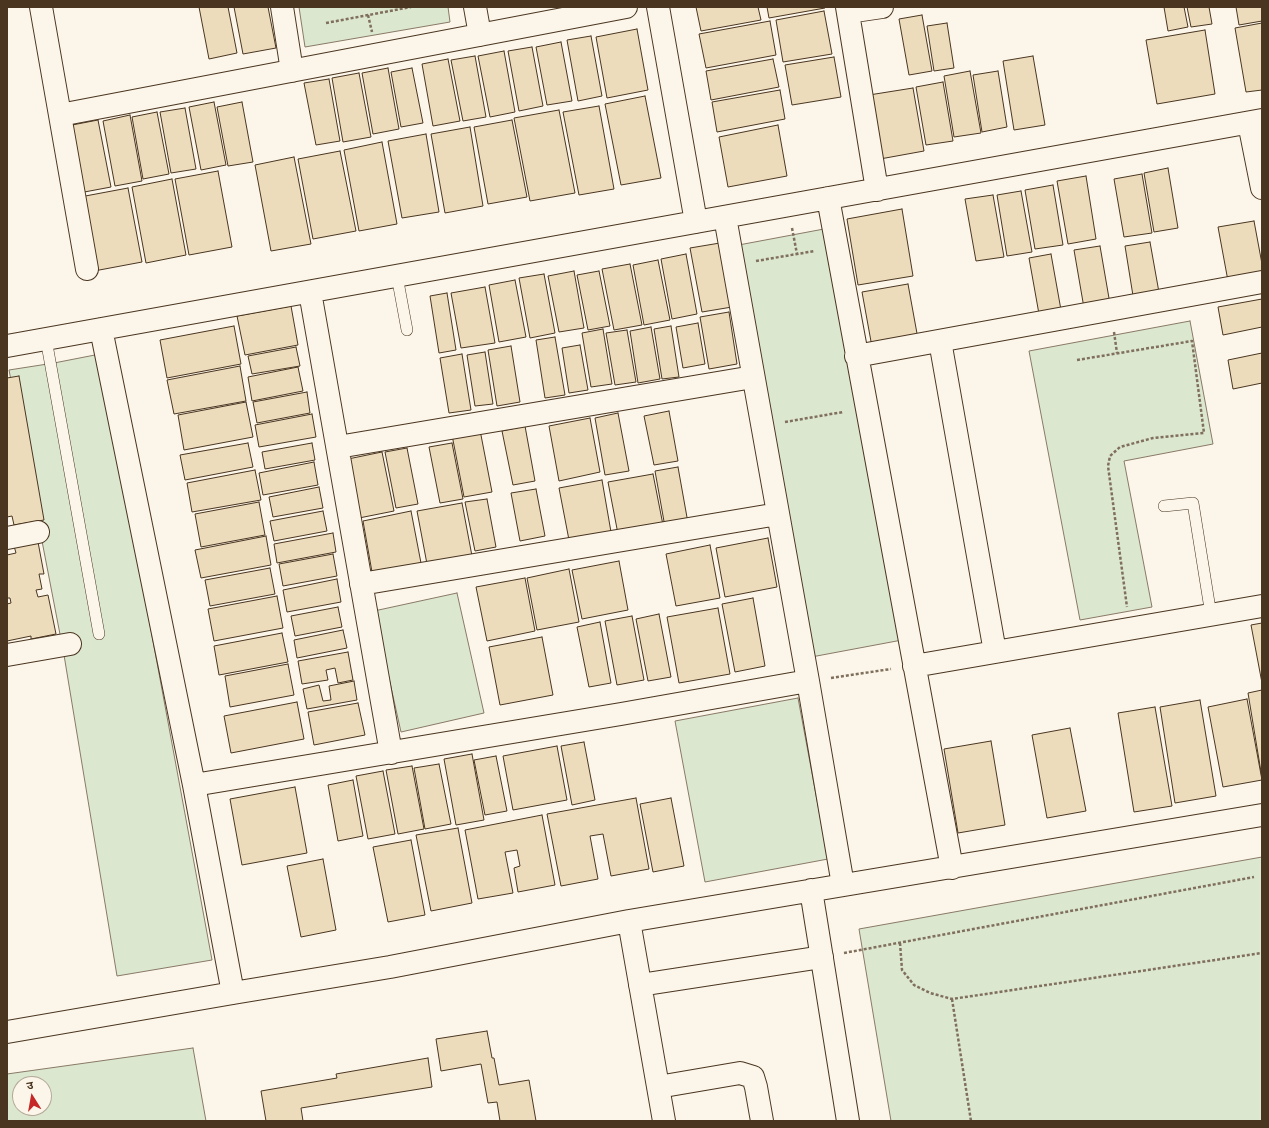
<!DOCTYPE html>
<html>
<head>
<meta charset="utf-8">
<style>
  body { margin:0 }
  #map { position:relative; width:1269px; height:1128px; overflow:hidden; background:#fbf6e9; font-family:Helvetica,"Noto Sans Devanagari",sans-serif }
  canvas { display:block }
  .frame { position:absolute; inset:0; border:8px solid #4a3520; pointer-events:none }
  .north { position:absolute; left:12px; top:1076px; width:40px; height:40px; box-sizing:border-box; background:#fbf6e9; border:1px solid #b4a999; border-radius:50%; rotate:349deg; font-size:11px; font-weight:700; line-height:16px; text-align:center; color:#4a3520 }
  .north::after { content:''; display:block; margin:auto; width:14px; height:18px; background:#c62828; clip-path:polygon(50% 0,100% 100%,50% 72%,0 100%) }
</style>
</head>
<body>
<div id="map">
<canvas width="1269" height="1128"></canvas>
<div class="frame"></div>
<div class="north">उ</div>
</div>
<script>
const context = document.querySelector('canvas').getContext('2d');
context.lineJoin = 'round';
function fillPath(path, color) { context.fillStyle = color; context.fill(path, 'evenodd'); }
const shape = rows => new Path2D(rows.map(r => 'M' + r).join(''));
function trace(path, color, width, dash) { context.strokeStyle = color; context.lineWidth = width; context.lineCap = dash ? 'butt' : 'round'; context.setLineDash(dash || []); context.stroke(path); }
const green = shape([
  [299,7,448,7,450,22,305,47,299,7],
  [824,229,902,640,806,658,728,247,824,229],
  [1190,321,1213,444,1124,461,1152,607,1080,620,1029,351,1190,321],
  [100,354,212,960,117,976,64,655,9,370,54,363,100,354],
  [457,593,484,713,401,732,374,611,457,593],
  [798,698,828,859,705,882,675,721,798,698],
  [1262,857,1262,1121,891,1121,859,929,1262,857],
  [193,1048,206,1121,7,1121,7,1074,193,1048],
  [20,1084,44,1084,44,1108,20,1108,20,1084]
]);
fillPath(green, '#dce7d0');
trace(green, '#887966', 1);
const building = shape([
  [199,7,228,7,237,53,209,59,199,7],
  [234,7,268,7,276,48,243,54,234,7],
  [696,7,758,7,761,20,701,31,696,7],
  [767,7,825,7,825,8,769,18,767,7],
  [1164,7,1184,7,1188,27,1168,31,1164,7],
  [1187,7,1209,7,1212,24,1191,27,1187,7],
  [1236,7,1262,7,1262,21,1239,25,1236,7],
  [824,11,832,54,783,62,776,20,824,11],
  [922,15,932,71,909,75,899,19,922,15],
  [770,21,776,55,706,68,699,34,770,21],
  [947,23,954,68,934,71,927,26,947,23],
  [1262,23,1262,90,1246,92,1235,28,1262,23],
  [637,29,648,90,607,98,596,37,637,29],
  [1205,30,1215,94,1157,104,1146,40,1205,30],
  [591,36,602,96,578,101,567,40,591,36],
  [561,42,572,101,547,105,536,47,561,42],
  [532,47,543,106,519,111,508,51,532,47],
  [504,51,515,112,490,117,478,56,504,51],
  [475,56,486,117,463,121,451,60,475,56],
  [1033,56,1045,125,1014,130,1003,61,1033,56],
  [834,57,841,97,792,105,785,65,834,57],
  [448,59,460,121,433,126,422,64,448,59],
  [773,59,779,87,711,100,706,71,773,59],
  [388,68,399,129,373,134,362,73,388,68],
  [412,68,423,123,401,127,391,72,412,68],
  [970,71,981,133,954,137,944,76,970,71],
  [998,71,1007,127,982,132,973,75,998,71],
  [359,73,371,137,343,142,332,78,359,73],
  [329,79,340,141,316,145,304,83,329,79],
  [943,82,953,141,926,145,916,87,943,82],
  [913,88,924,151,880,159,869,95,913,88],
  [780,90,785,119,717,132,712,102,780,90],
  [645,96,661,178,621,185,605,104,645,96],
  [214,102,226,165,201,170,189,107,214,102],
  [242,102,253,162,228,166,217,107,242,102],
  [599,106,614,189,579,195,563,112,599,106],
  [185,108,196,169,171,173,160,112,185,108],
  [559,110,575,193,530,201,514,118,559,110],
  [157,112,169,174,143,179,132,117,157,112],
  [130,115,142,181,115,186,103,121,130,115],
  [98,120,111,187,79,193,67,126,98,120],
  [512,120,527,197,488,204,474,127,512,120],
  [778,125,787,176,728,187,719,137,778,125],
  [470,127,483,206,445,213,431,134,470,127],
  [426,134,439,212,402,218,388,141,426,134],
  [382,142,397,224,359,231,344,150,382,142],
  [340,151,356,231,313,239,298,159,340,151],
  [294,157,311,244,271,251,255,165,294,157],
  [1168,168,1178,228,1154,232,1144,173,1168,168],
  [218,171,232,247,189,255,175,179,218,171],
  [1142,174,1152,233,1124,237,1114,179,1142,174],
  [1086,176,1096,239,1068,244,1057,181,1086,176],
  [172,179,186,255,146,263,132,187,172,179],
  [1053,185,1063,245,1035,249,1025,190,1053,185],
  [128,188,142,262,94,271,80,197,128,188],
  [1021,191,1032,252,1007,256,997,195,1021,191],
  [993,195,1004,257,976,261,965,199,993,195],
  [902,209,913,276,858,285,847,219,902,209],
  [1254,221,1262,264,1262,275,1228,281,1218,227,1254,221],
  [1150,242,1160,298,1134,302,1125,246,1150,242],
  [720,243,732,307,702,312,690,248,720,243],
  [1100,246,1110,304,1084,308,1074,250,1100,246],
  [686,254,697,314,672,319,661,259,686,254],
  [1051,254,1061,310,1039,314,1029,258,1051,254],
  [658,260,670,320,644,325,633,265,658,260],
  [630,264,642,325,614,330,602,269,630,264],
  [574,271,584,328,559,332,548,276,574,271],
  [599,271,610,326,588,330,577,275,599,271],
  [544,274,555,333,530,338,519,278,544,274],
  [515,280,526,337,499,342,489,285,515,280],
  [908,284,918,339,872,347,862,292,908,284],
  [485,287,495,343,461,348,451,293,485,287],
  [447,293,456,350,439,353,430,296,447,293],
  [1262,299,1262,327,1223,335,1218,307,1262,299],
  [291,306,298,345,245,355,237,316,291,306],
  [729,312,737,364,709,369,700,317,729,312],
  [698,323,705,364,683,368,676,327,698,323],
  [234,326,241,364,167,378,160,340,234,326],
  [671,326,679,377,662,379,654,329,671,326],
  [651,327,660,379,638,383,630,331,651,327],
  [603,329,612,384,591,387,582,333,603,329],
  [627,330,636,382,615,385,606,333,627,330],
  [555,337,565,395,545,398,536,340,555,337],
  [580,345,588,390,569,393,562,348,580,345],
  [511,346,520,402,497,406,488,350,511,346],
  [296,347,300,366,252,374,248,356,296,347],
  [485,352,493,404,475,406,467,355,485,352],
  [1262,353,1262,383,1233,389,1228,360,1262,353],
  [462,354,471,410,449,413,440,358,462,354],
  [240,366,246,401,174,414,167,380,240,366],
  [298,367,303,391,252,401,248,377,298,367],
  [19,376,44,520,14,525,12,516,7,517,7,378,19,376],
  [307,392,310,413,257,423,253,402,307,392],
  [246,402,253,437,184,450,178,415,246,402],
  [669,411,678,461,654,465,644,416,669,411],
  [618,413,629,471,605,475,595,418,618,413],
  [312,414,316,437,259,447,255,425,312,414],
  [590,418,600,472,559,481,549,426,590,418],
  [525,426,535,481,513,485,502,431,525,426],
  [480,430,492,492,464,497,452,435,480,430],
  [248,443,253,467,185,480,180,455,248,443],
  [312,443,315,460,265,469,262,452,312,443],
  [452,443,463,499,440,503,429,447,452,443],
  [407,448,418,504,396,508,385,452,407,448],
  [382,452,394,511,359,518,348,459,382,452],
  [314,462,318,485,263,495,259,473,314,462],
  [678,467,688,523,665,527,655,471,678,467],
  [255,470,261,500,192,512,187,483,255,470],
  [653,474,663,525,618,534,608,482,653,474],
  [602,480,611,532,569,540,559,488,602,480],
  [319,487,323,508,273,517,269,497,319,487],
  [536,489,545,536,520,541,511,493,536,489],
  [487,499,496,547,475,551,465,502,487,499],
  [259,502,265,535,201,547,195,514,259,502],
  [462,503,472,556,427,564,417,511,462,503],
  [323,511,327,531,274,541,270,521,323,511],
  [411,511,421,563,372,572,363,521,411,511],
  [333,533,336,552,277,563,274,544,333,533],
  [266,536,271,565,201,578,195,550,266,536],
  [768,538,777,587,725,597,716,548,768,538],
  [38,542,44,574,39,574,42,589,36,590,38,597,48,595,56,634,31,639,31,636,7,641,7,604,11,603,10,598,7,598,7,555,16,553,14,546,38,542],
  [710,545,720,598,676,606,666,554,710,545],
  [333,554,337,576,283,586,279,564,333,554],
  [619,561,628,610,582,619,572,570,619,561],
  [270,568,275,594,210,606,205,580,270,568],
  [569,569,579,622,537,630,527,578,569,569],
  [525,578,535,631,487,641,476,587,525,578],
  [337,579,341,602,287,612,283,590,337,579],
  [277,596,283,628,214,641,208,609,277,596],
  [753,598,765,666,735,672,722,604,753,598],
  [338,607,342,627,295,636,291,616,338,607],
  [718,608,730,674,679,683,667,617,718,608],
  [659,614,671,677,648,681,636,619,659,614],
  [632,616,644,680,617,685,605,621,632,616],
  [600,622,611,683,589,687,577,627,600,622],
  [1262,623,1262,683,1251,625,1262,623],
  [343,630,347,648,297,658,294,640,343,630],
  [282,633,288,662,219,675,214,646,282,633],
  [542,637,553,695,500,705,489,647,542,637],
  [348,652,353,680,338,683,335,668,326,670,328,680,302,684,298,661,348,652],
  [288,664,294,695,230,707,225,676,288,664],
  [354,681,357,700,307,709,303,689,319,685,323,701,331,700,329,686,354,681],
  [1262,690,1262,778,1248,693,1262,690],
  [1247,699,1262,780,1223,787,1208,707,1247,699],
  [1200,700,1216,796,1175,803,1160,707,1200,700],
  [297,702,304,739,231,753,224,716,297,702],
  [358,703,365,735,314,745,308,712,358,703],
  [1155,707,1172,806,1134,812,1118,713,1155,707],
  [1070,728,1086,811,1047,818,1032,735,1070,728],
  [991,741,1005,825,958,833,944,749,991,741],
  [584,742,595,800,572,805,561,746,584,742],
  [557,746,567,800,513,810,503,756,557,746],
  [472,754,484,820,456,825,444,759,472,754],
  [496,756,507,811,485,815,474,760,496,756],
  [439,764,451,824,425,829,414,768,439,764],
  [412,766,424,829,398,834,386,770,412,766],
  [383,771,395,834,368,839,356,776,383,771],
  [353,780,363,836,338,841,328,785,353,780],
  [295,787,307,853,242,865,230,799,295,787],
  [636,798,649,869,611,876,603,834,590,836,598,879,561,886,547,814,636,798],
  [671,798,684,866,653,872,640,804,671,798],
  [542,815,555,885,518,892,514,868,520,866,517,850,505,852,513,893,478,899,465,830,542,815],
  [458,828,472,903,431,911,416,835,458,828],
  [411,840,425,915,388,922,373,847,411,840],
  [323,859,336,930,301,937,287,866,323,859],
  [487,1031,492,1058,494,1058,499,1085,529,1080,536,1121,500,1121,497,1102,488,1103,481,1064,441,1071,436,1039,487,1031],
  [428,1058,432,1087,301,1108,303,1121,266,1121,261,1091,337,1078,336,1074,428,1058]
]);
fillPath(building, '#ecdcbc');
trace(building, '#4a3520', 1);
const lane = shape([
  [397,276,407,330],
  [46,339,99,634],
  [1164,506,1193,503,1211,615]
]);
const street = shape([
  [41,7,87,269],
  [282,7,292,71],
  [475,7,480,35],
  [658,7,696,222],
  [847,7,877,190],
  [848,12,882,7],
  [60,115,626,7],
  [1249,123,1262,188],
  [828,198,952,868],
  [725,217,808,681,843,885],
  [310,292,391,753],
  [101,329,194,785,233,993],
  [940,341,995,652],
  [7,346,1262,120],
  [856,356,1262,282],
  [338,447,753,377],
  [7,538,38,532],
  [361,584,778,514],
  [7,655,70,644],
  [914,666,1262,606],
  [194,785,621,714,808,681],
  [811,890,848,1121],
  [629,921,664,1121],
  [640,985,822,957],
  [7,1032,233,993,390,967,629,921,1262,815],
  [658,1087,740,1073,753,1077,756,1087,762,1121]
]);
trace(lane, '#4a3520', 12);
trace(street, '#4a3520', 24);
trace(shape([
  [368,15,372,32],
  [326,23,411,7],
  [792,228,797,254,815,251],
  [756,261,797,254],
  [1114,332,1117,353],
  [1077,360,1192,341,1204,433,1153,438,1120,447,1110,456,1108,466,1127,607],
  [785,422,843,412],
  [831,678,891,669],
  [900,943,902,970,914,985,930,993,952,999,1262,953],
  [844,953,1254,877],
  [952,999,971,1121]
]), '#7f6f5c', 2.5, [3, 2]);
trace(lane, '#fbf6e9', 11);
trace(street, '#fbf6e9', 22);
</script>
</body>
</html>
